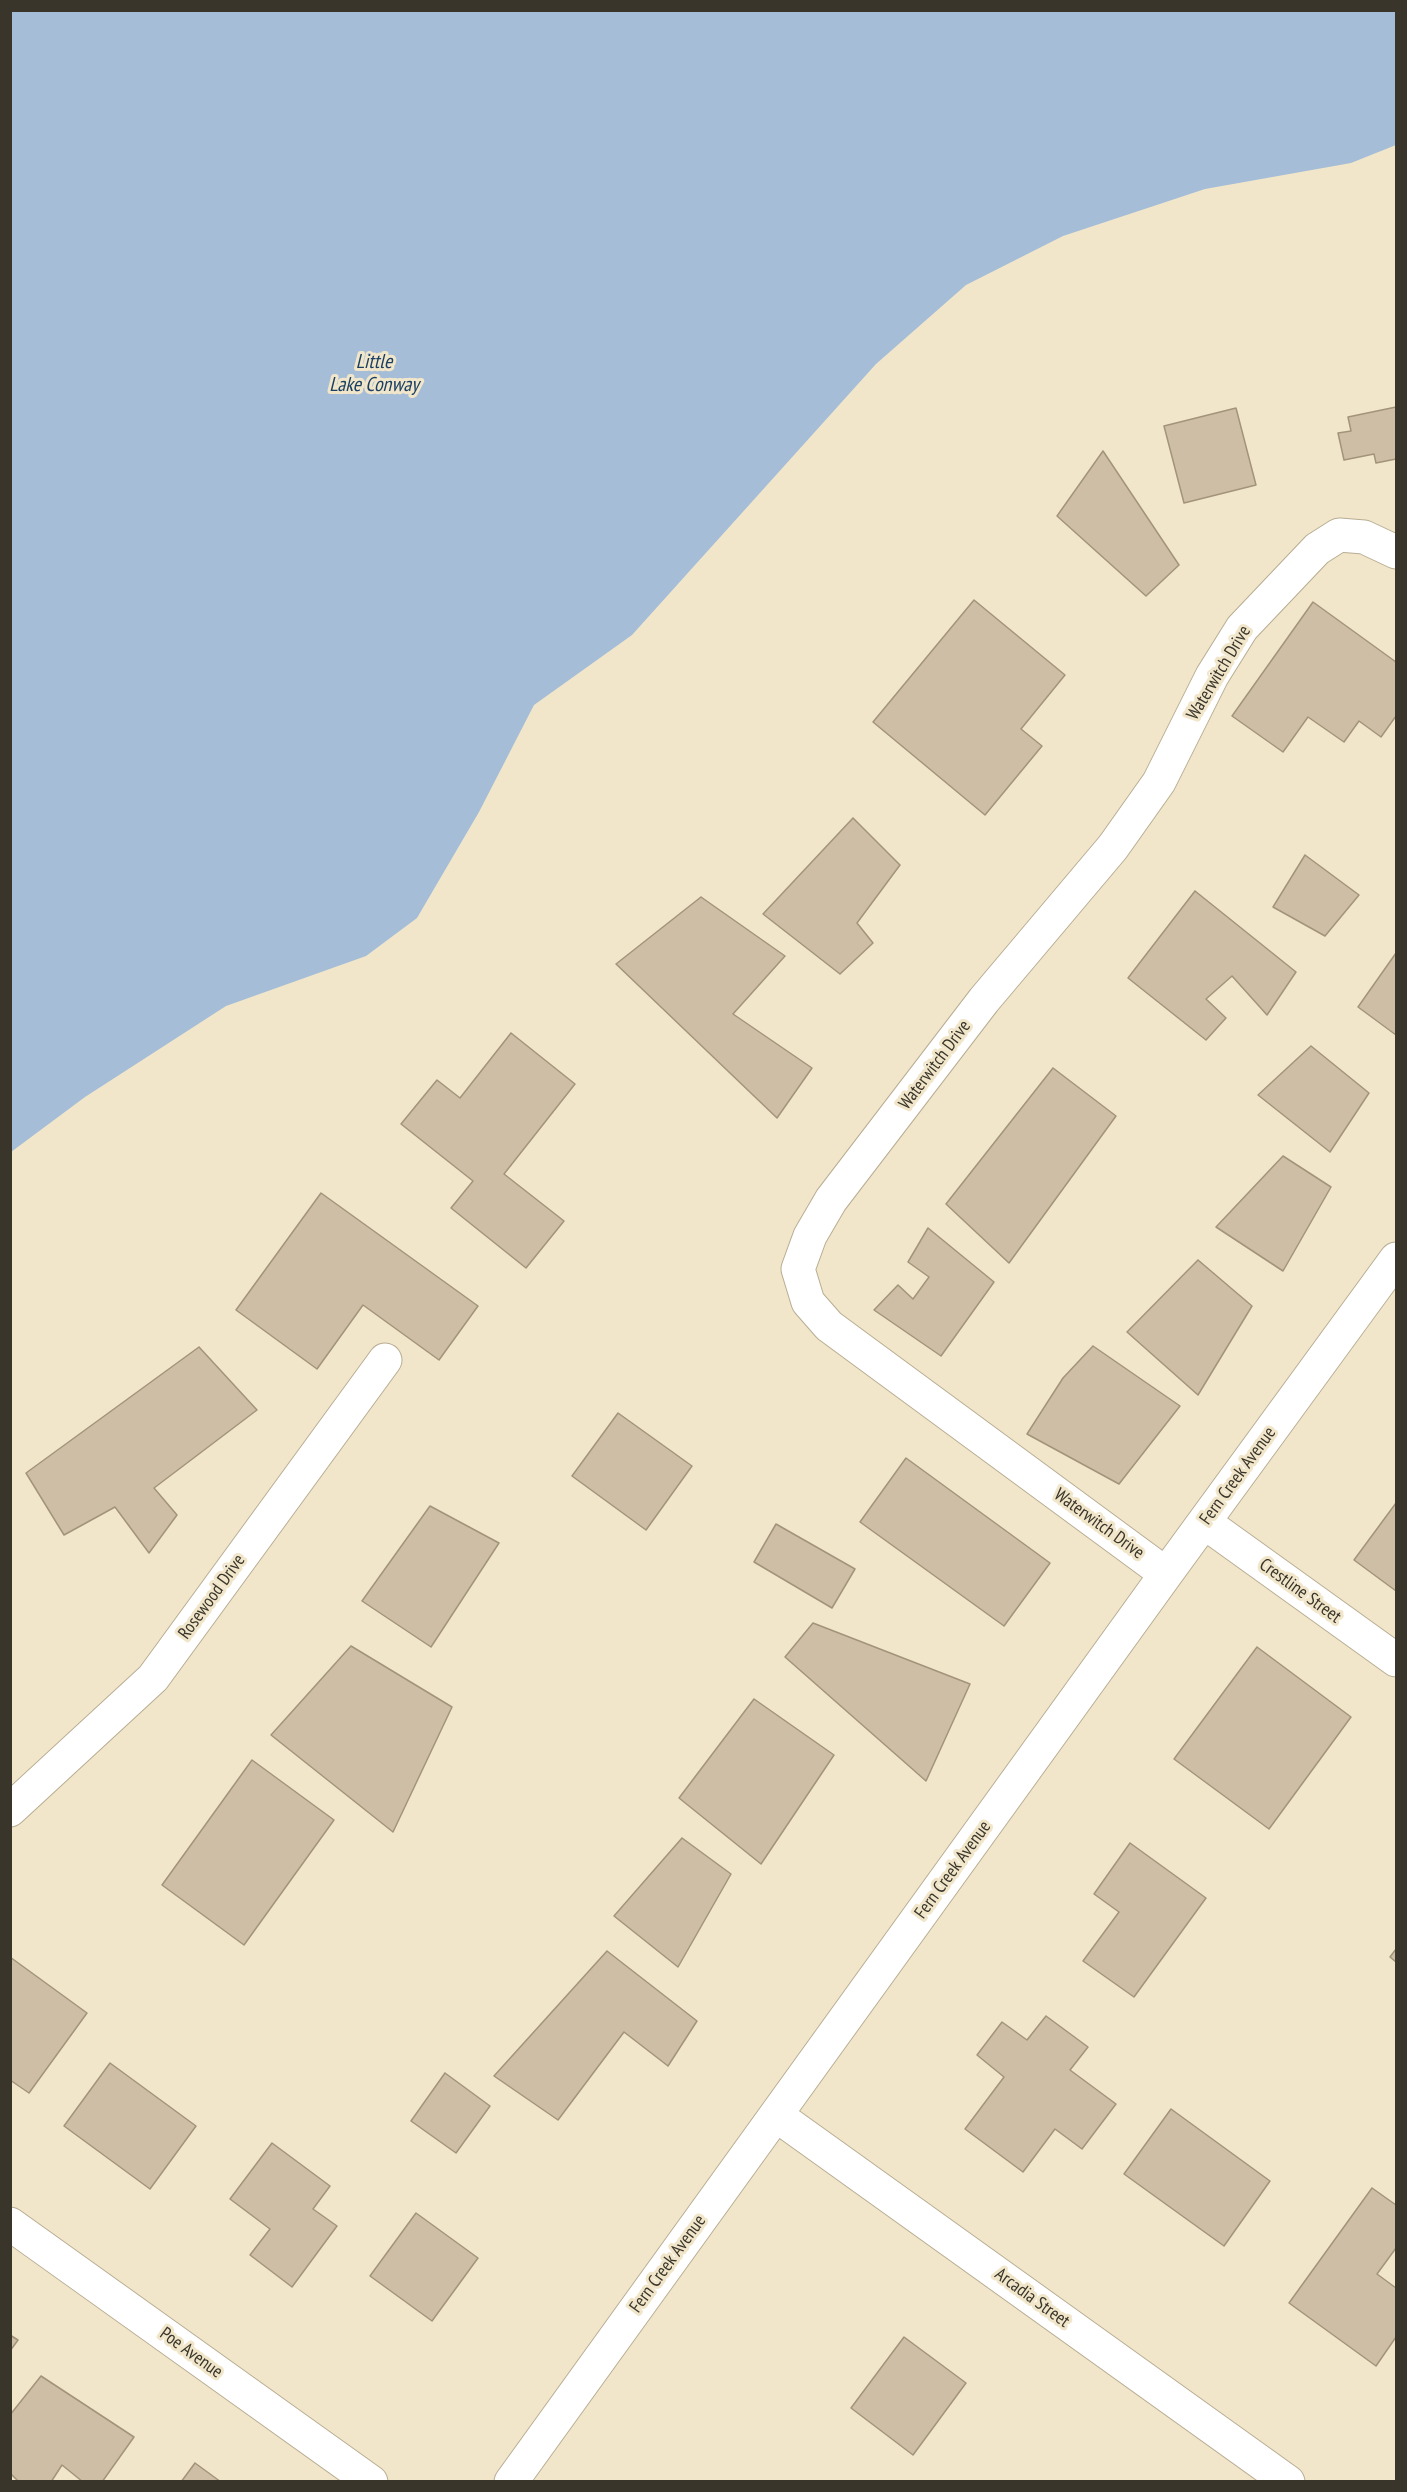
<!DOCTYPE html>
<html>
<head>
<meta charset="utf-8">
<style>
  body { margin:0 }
  #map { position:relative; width:1407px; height:2492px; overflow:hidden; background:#f1e6ca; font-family:"PT Sans Narrow",sans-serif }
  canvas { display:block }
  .frame { position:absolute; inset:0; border:12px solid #39352a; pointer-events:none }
</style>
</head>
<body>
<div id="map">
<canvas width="1407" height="2492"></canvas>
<div class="frame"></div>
</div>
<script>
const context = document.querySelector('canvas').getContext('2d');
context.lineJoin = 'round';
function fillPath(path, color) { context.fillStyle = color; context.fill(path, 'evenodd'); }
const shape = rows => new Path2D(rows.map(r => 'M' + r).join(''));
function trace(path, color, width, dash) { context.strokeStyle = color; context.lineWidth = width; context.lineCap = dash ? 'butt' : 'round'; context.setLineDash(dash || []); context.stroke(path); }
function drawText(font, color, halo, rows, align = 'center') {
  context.font = font + ' "PT Sans Narrow",sans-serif'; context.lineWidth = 6; context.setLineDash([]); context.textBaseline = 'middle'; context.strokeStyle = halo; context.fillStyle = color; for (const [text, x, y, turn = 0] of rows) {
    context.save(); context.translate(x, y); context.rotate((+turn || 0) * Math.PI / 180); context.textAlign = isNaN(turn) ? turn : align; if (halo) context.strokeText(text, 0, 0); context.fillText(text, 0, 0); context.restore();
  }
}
fillPath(shape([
  [11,10,1396,11,1396,145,1351,163,1205,189,1063,236,966,285,876,364,632,635,534,705,479,812,417,918,366,956,226,1006,85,1097,11,1152]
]), '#a5bdd7');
const building = shape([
  [1396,407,1396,459,1376,463,1374,454,1344,460,1338,433,1351,431,1348,417,1396,407],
  [1236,408,1256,485,1184,503,1164,426,1236,408],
  [1103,451,1179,565,1146,596,1057,516,1103,451],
  [974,600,1065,675,1021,729,1042,746,985,815,873,722,974,600],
  [1313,602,1396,662,1396,716,1381,737,1359,721,1344,742,1308,717,1283,752,1232,716,1313,602],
  [853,818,900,865,857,923,873,943,840,974,763,914,853,818],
  [1305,855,1359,895,1325,936,1273,907,1305,855],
  [1195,891,1296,972,1267,1015,1232,976,1206,999,1226,1018,1206,1040,1128,978,1195,891],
  [701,897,785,956,733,1014,812,1068,777,1118,616,964,701,897],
  [1396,953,1396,1035,1358,1007,1396,953],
  [511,1033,575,1084,504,1174,564,1221,526,1268,451,1208,473,1181,401,1124,437,1080,460,1098,511,1033],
  [1311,1046,1369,1093,1330,1152,1258,1095,1311,1046],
  [1053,1068,1116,1116,1009,1263,946,1204,1053,1068],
  [1283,1156,1331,1187,1283,1271,1216,1227,1283,1156],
  [321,1193,478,1306,439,1360,363,1305,317,1369,236,1310,321,1193],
  [928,1228,994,1282,941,1356,874,1310,898,1285,913,1299,929,1277,908,1262,928,1228],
  [1198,1260,1252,1306,1198,1395,1127,1332,1198,1260],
  [1093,1346,1180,1406,1119,1484,1027,1434,1063,1378,1093,1346],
  [199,1347,257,1410,154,1488,177,1515,149,1553,115,1507,64,1535,26,1473,199,1347],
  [618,1413,692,1466,646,1530,572,1476,618,1413],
  [906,1458,1050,1563,1004,1626,860,1522,906,1458],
  [1396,1503,1396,1591,1354,1560,1396,1503],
  [430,1506,499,1543,431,1647,362,1601,430,1506],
  [776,1524,855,1569,832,1608,754,1562,776,1524],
  [813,1623,970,1684,926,1781,785,1657,813,1623],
  [351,1646,452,1707,393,1832,271,1735,351,1646],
  [1257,1647,1351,1717,1269,1829,1174,1759,1257,1647],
  [754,1699,834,1755,761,1864,679,1798,754,1699],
  [252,1760,334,1820,244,1945,162,1885,252,1760],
  [682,1838,731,1874,678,1967,614,1916,682,1838],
  [1130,1843,1206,1898,1134,1997,1083,1961,1119,1912,1094,1894,1130,1843],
  [1396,1949,1396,1962,1390,1957,1396,1949],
  [607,1951,697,2021,668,2066,624,2032,558,2120,494,2076,607,1951],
  [10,1957,87,2013,29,2093,10,2080,10,1957],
  [1046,2016,1088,2047,1070,2070,1116,2104,1082,2149,1055,2129,1023,2172,965,2129,1004,2077,977,2055,1002,2022,1027,2040,1046,2016],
  [110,2063,196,2126,150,2189,64,2126,110,2063],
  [445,2073,490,2106,456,2153,411,2121,445,2073],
  [1171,2109,1270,2181,1224,2246,1124,2174,1171,2109],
  [272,2143,330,2186,313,2209,337,2226,292,2287,250,2255,270,2229,230,2199,272,2143],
  [1372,2188,1396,2205,1396,2248,1377,2274,1396,2288,1396,2337,1376,2366,1289,2303,1372,2188],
  [416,2213,478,2258,432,2321,370,2276,416,2213],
  [10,2335,18,2340,10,2351,10,2335],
  [904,2337,966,2383,913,2455,851,2408,904,2337],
  [41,2376,134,2437,102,2482,83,2482,62,2465,51,2482,19,2482,10,2473,10,2415,41,2376],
  [195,2463,221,2482,181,2482,195,2463]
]);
fillPath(building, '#cebea5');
trace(building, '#a2937b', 1.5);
const minor = shape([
  [1204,1522,1396,1660],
  [1166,1574,829,1326,808,1302,798,1269,810,1236,831,1200,984,1000,1113,847,1159,782,1212,676,1242,628,1317,549,1339,535,1364,537,1396,552],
  [10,1810,153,1678,385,1360],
  [776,2115,1288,2482],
  [10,2224,371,2482],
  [511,2482,1166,1574,1396,1259]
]);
trace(minor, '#b8ad93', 35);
trace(minor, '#fff', 33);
drawText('18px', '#39352a', '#f1e6ca', [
  ["Waterwitch Drive",1219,673,-59],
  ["Waterwitch Drive",935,1065,-53],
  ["Fern Creek Avenue",1238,1476,-54],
  ["Waterwitch Drive",1099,1524,36],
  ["Crestline Street",1300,1591,36],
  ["Rosewood Drive",212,1597,-54],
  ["Fern Creek Avenue",953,1870,-54],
  ["Fern Creek Avenue",668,2264,-54],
  ["Arcadia Street",1032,2298,36],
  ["Poe Avenue",191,2353,36]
]);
drawText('italic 20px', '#1a3f63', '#f1e6ca', [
  ["Little",374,362],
  ["Lake Conway",374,385]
]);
</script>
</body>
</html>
